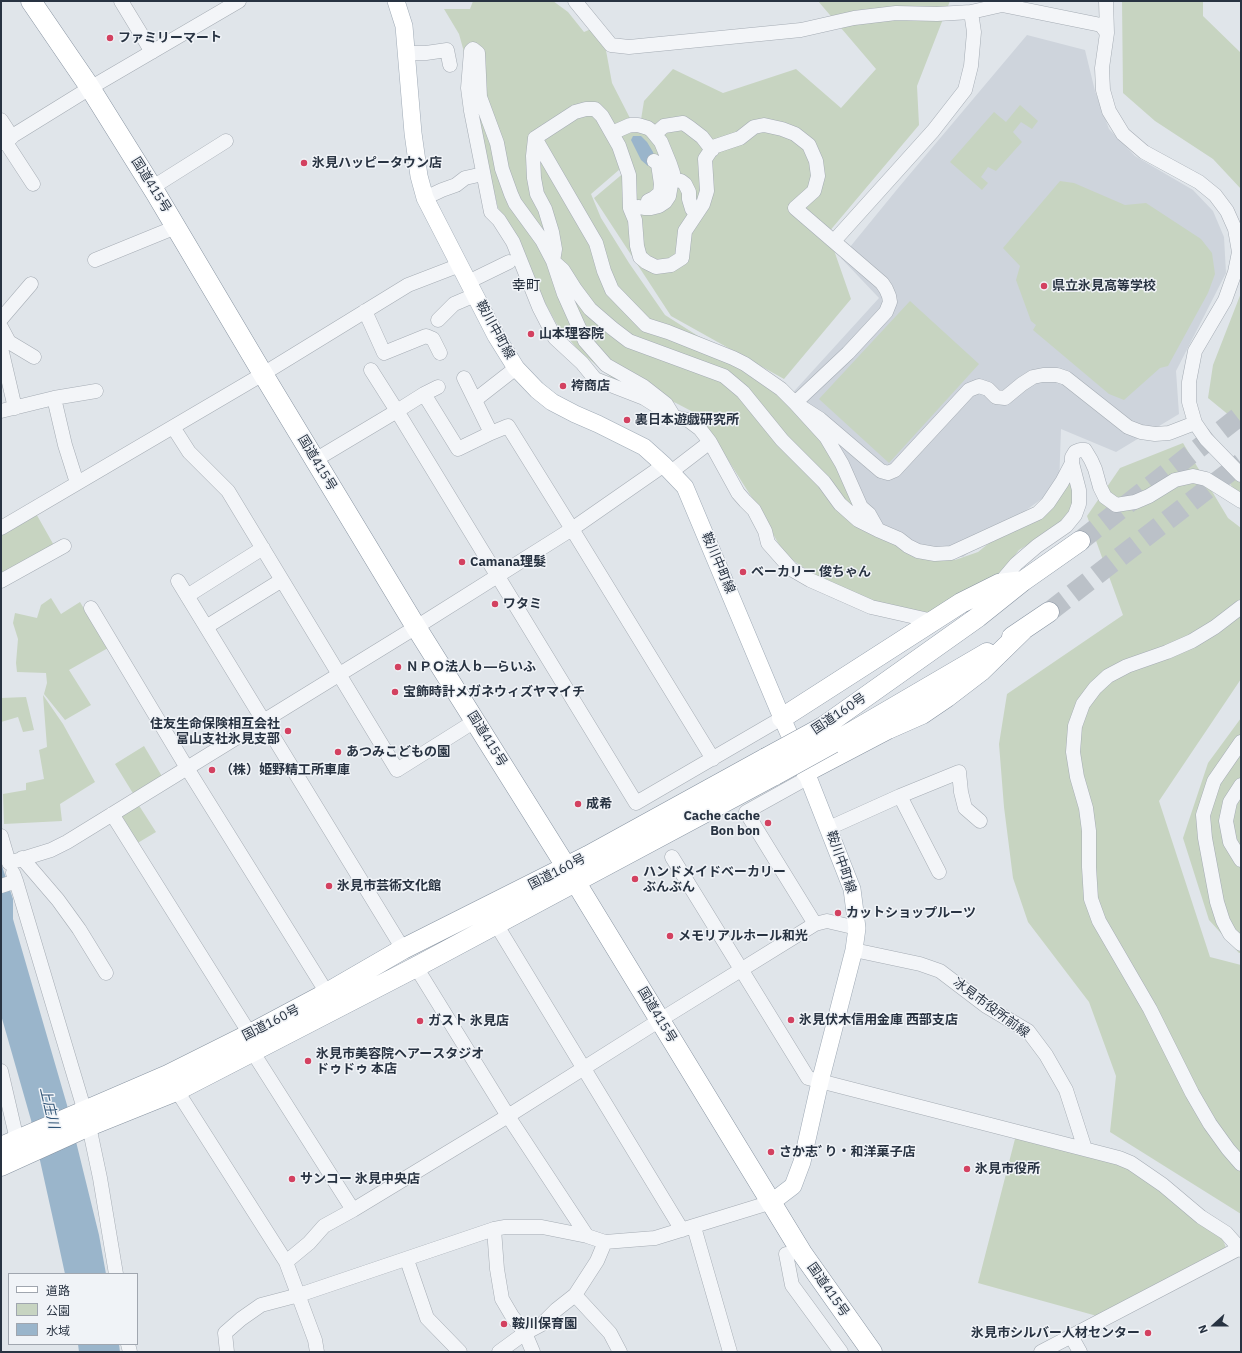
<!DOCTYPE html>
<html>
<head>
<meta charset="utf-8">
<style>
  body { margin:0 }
  #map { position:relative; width:1242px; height:1353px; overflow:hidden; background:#e0e5ea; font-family:"IBM Plex Sans","Noto Sans JP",sans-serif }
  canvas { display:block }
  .frame { position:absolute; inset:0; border:2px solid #283342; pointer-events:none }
  .legend { position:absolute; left:8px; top:1273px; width:130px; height:72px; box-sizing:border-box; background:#f0f3f7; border:1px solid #a0a6af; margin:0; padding:5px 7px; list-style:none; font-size:12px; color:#283342 }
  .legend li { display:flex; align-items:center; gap:8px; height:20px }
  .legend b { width:20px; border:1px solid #a0a6af }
  .north { position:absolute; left:1194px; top:1305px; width:40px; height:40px; -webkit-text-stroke:3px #f0f3f7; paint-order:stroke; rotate:249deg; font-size:11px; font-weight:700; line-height:16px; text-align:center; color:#283342 }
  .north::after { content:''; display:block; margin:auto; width:14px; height:18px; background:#283342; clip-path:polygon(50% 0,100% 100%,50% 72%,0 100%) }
</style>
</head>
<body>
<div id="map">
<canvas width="1242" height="1353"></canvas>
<div class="frame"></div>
<ul class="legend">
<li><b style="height:5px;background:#fff"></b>道路</li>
<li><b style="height:11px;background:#c7d4c1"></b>公園</li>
<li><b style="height:11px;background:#9ab5cb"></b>水域</li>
</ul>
<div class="north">N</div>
</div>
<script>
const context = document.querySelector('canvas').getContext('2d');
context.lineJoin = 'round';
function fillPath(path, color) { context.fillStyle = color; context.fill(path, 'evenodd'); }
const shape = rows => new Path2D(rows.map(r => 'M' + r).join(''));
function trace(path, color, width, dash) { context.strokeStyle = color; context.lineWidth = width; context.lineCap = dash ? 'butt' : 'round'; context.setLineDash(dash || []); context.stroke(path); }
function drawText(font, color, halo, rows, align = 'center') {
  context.font = font + ' "IBM Plex Sans","Noto Sans JP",sans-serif'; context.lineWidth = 3; context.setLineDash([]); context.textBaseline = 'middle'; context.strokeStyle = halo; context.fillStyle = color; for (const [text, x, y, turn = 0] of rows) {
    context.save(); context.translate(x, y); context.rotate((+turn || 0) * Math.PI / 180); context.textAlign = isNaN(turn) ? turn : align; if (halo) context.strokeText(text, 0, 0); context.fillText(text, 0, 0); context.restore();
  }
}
fillPath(shape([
  [1027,35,1085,50,1095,91,1109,129,1135,156,1193,190,1213,211,1224,237,1226,273,1176,371,1179,414,1116,452,1061,429,1059,486,963,557,918,556,871,526,787,399,879,298,841,258,899,187]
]), '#ced4dc');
fillPath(shape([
  [473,1,553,1,568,12,584,32,591,29,605,45,612,83,633,124,622,134,639,132,644,101,673,69,723,93,796,69,841,108,876,69,818,1,950,1,917,86,919,125,828,233,851,299,784,379,671,316,594,198,626,171,620,169,591,194,601,218,629,263,665,315,698,336,770,375,812,430,835,458,871,530,923,558,955,560,978,552,1071,477,1073,506,1056,527,1019,550,996,579,934,615,873,603,819,578,785,555,754,501,723,452,695,413,676,403,612,378,578,350,556,323,537,288,514,232,498,208,488,167,474,88,459,34,444,9,470,9],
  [1122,1,1203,1,1203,16,1241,53,1241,189,1213,159,1155,121,1123,93],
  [1020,105,1038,121,1032,129,1021,122,1013,132,1022,142,996,171,988,167,981,177,988,183,982,190,950,162,994,112,1006,122],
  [1060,181,1074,183,1125,205,1146,203,1201,239,1212,253,1215,274,1208,293,1168,366,1160,368,1124,400,1109,394,1033,330,1036,325,1031,321,1016,280,1020,266,1003,248],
  [1241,293,1241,425,1208,398,1213,365],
  [910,301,979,364,889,463,819,399],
  [1183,443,1228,518,1241,528,1241,679,1159,801,1210,957,1241,965,1241,1214,1110,1132,1116,1076,1089,1002,1028,922,1013,878,1004,807,999,744,1007,694,1123,615,1087,516,1120,468],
  [1241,473,1241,497,1230,484],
  [34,510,56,549,1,579,1,529],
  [51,598,61,614,80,602,108,648,69,670,91,705,65,720,44,694,47,683,46,673,17,672,16,663,18,639,13,623,15,613,37,618,41,605],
  [43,695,63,724,95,782,60,804,62,821,4,824,3,794,26,790,26,783,44,779,39,750,47,747],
  [26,697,34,730,23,732,18,717,1,722,1,698],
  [1241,718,1241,953,1239,953,1209,920,1183,838,1208,763],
  [144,746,163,778,134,795,115,764],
  [138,804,156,832,136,844,119,817],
  [1016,1135,1126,1167,1149,1179,1222,1237,1226,1248,1097,1316,978,1283]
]), '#c7d4c1');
fillPath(shape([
  [633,136,641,136,647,142,653,152,655,160,653,164,648,166,641,160,631,140],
  [1,863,13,899,13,919,67,1105,99,1235,106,1274,65,1274,57,1237,31,1120,1,1015],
  [78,1344,119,1344,120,1352,79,1352]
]), '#9ab5cb');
trace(shape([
  [1080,541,1241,415],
  [1049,612,1241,463]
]), '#bbc1c8', 20, [20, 10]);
const minor = shape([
  [121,1,152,52],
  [575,1,611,45,629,47,801,30,854,18,896,13,937,14,971,12,1002,5,1101,25,1107,33],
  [1106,1,1107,33,1102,68,1103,90,1109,111,1123,134,1144,152,1199,182,1215,195,1227,211,1235,229,1239,252,1235,272,1225,300,1195,351,1189,382,1189,402,1195,423,1206,439,1241,475],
  [406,53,426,53,447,50,450,65],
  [1,120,12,137],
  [612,133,630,125,638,125,648,128,652,131,661,142,670,164,673,173,672,179,669,196,665,202,659,206,651,208,644,208,639,207,630,208],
  [655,134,664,126,683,123,689,127,702,137,712,150],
  [535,138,533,156,534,178,537,194,545,209,552,232,555,249,553,261,563,270,575,289,590,309,612,328,629,341,724,376,743,392,782,440,824,482,840,504,858,520,878,530],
  [5,141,33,184],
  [1,143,90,88,239,1],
  [672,179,681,181,685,184,689,192,689,199,692,209,696,214],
  [153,187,226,141],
  [425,198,442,190,456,185,465,178,483,174],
  [648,201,654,198,660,193,661,184,658,164,654,161],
  [834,241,933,131,965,90,971,66,974,32,971,12],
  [95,260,176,227],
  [468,282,509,262],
  [365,311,384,353,426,336,433,339,440,353],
  [1,319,31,284],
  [438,320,454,304,475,295],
  [1,327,9,342,34,357],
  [1,348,15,408],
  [371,370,397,411,424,394],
  [464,378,491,433,508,426,572,529,713,759],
  [438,387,424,394,458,449,491,433],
  [54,398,65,445,77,483],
  [475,400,516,368],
  [1,411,54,398,96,391],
  [173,427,189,452,228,491,397,770,475,721],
  [710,442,738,493,745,501,754,510,765,531,768,543,791,569,810,580,871,607,933,621],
  [315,460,397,411,636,803,782,718],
  [1072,463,1062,482,1048,503,1038,513,951,553,935,554,918,551,908,546,899,539,878,530,869,514,861,507,842,464,826,437,795,403,848,353,874,325,886,312,890,302,889,296,886,289,882,283,795,208,814,191,818,176,816,161,809,145,795,134,782,129,764,125,754,127,740,138,713,147,705,159,707,191,703,204,685,231,682,258,671,265,656,267,646,262,640,257,637,246,635,220,630,208,629,175,619,146,602,116,595,109,586,109,575,112,535,138,596,243,604,271,612,290,646,325,668,332,733,358,745,364,781,389,795,403,820,419,881,471,888,473,895,470,969,390,979,386,988,389,996,397,1005,398,1022,384,1033,377,1043,375,1057,375,1066,378,1128,427,1141,432,1155,434,1169,433,1195,423],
  [671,472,710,442,700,429,688,420,674,417,644,398,595,379,582,363,555,338,539,307,513,242,499,220,491,212,471,111,468,88,471,51,473,49,478,53,480,97,497,143,502,169,511,194,515,203,542,240,553,261,564,294,585,341,606,365,643,386,666,404,674,417],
  [1,528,263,374,408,285,460,265],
  [1,581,64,546],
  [178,581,403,949],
  [999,584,1016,564,1037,546,1066,526,1075,515,1079,504,1079,490,1072,463,1072,457,1075,452,1080,450,1085,450,1091,460,1095,469,1100,487,1105,497,1116,505,1135,502,1149,496,1175,480,1193,476,1206,479,1241,501],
  [187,596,263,548],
  [1241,607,1215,627,1192,641,1167,652,1127,666,1108,676,1095,688,1083,704,1075,726,1073,752,1077,777,1086,808,1089,831,1089,867,1091,899,1099,921,1150,1009,1192,1093,1210,1124,1228,1149,1241,1164],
  [91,608,187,768,327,993],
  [206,627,282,580],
  [1241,742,1214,781,1203,815,1205,838,1217,902,1223,921,1230,934,1241,944],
  [809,777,746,812,815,924],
  [1241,785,1230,802,1226,821,1230,842,1241,860],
  [900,796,959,772,961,792,965,808,980,821],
  [112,814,250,1034],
  [829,828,900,796,939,872],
  [1,836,9,863,51,850,67,842,426,621,572,529,664,465],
  [672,857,808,1078,1119,1158,1131,1163,1163,1185,1201,1217,1226,1233,1241,1250],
  [22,858,58,900,79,929,106,973],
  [16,881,85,1112],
  [1,886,16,881,13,873],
  [496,924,682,1230],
  [854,950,920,964,940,971,986,1006,1028,1031,1046,1055,1066,1090,1085,1149],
  [416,967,508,1116,587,1236],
  [252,1051,353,1210],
  [1,1071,17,1140],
  [172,1083,286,1262,315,1340,317,1352],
  [89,1126,100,1178,116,1274],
  [694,1227,730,1352],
  [494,1229,497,1269,502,1299,512,1316,525,1333,533,1352],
  [786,1254,792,1285,841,1352],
  [407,1260,427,1318,460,1352],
  [286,1262,309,1243,324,1226,353,1210,508,1116,660,1020,815,924,827,921,857,928],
  [575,1295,610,1333,620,1352],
  [1071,1336,1080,1352],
  [128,1344,130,1352],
  [227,1352,225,1333,241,1319,261,1305,299,1295,494,1229,505,1227,542,1227,587,1236,605,1242,655,1238,772,1202],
  [499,1352,525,1333,542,1324,556,1310,575,1295,597,1261,605,1242],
  [1041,1352,1240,1248]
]);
const major = shape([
  [396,1,404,26,413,133,419,176,425,198,496,336,516,368,537,390,552,402,575,414,598,424,644,447,664,465,685,487,782,718,806,772,852,889,857,928,854,950,820,1082,802,1162,793,1186,772,1202]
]);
const highway = shape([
  [31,1,87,83,155,192,263,374,416,627,567,868,802,1253,872,1352],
  [1012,637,1049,612],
  [782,718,961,603,999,584,1023,581],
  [823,727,978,617,1023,581,1080,541],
  [833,743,987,653],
  [806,772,888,729,922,714,947,697,981,671,1023,630],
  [1,1147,168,1075,250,1034,327,993,403,949,588,856,766,758],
  [1,1166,89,1126,176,1091,416,967,775,775]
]);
trace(minor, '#a5acb4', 15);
trace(major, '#9faab6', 18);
trace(highway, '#8793a1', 21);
trace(minor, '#f3f5f8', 14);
trace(major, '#fff', 17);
trace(highway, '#fff', 20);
const highwayBridge = shape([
  [766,758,823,727],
  [775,775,833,743]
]);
trace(highwayBridge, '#8793a1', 21, []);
trace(highwayBridge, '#fff', 20);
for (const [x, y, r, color] of [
  [110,38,4,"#d34160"],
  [304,163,4,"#d34160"],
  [1044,286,4,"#d34160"],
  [531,334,4,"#d34160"],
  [563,386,4,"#d34160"],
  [627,420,4,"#d34160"],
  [462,562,4,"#d34160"],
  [743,572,4,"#d34160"],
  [495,604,4,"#d34160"],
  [398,667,4,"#d34160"],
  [395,692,4,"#d34160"],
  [288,731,4,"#d34160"],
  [338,752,4,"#d34160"],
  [212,770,4,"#d34160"],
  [578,804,4,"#d34160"],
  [768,823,4,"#d34160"],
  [635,879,4,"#d34160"],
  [329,886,4,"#d34160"],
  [838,913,4,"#d34160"],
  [670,936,4,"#d34160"],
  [791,1020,4,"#d34160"],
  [420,1021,4,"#d34160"],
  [308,1061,4,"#d34160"],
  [771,1152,4,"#d34160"],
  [967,1169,4,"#d34160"],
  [292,1179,4,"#d34160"],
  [504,1324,4,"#d34160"],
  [1148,1333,4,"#d34160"]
]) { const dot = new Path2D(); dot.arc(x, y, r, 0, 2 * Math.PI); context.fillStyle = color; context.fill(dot); trace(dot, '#f0f3f7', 1.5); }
drawText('bold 13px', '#283342', '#f0f3f7', [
  ["ファミリーマート",118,38],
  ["氷見ハッピータウン店",312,163],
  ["県立氷見高等学校",1052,286],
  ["山本理容院",539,334],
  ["袴商店",571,386],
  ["裏日本遊戯研究所",635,420],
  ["Camana理髮",470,562],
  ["ベーカリー 俊ちゃん",751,572],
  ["ワタミ",503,604],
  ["ＮＰＯ法人ｂ―らいふ",406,667],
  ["宝飾時計メガネウィズヤマイチ",403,692],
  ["住友生命保険相互会社",280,724,"right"],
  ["富山支社氷見支部",280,739,"right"],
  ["あつみこどもの園",346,752],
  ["（株）姫野精工所車庫",220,770],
  ["成希",586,804],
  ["Cache cache",760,816,"right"],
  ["Bon bon",760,831,"right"],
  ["ハンドメイドベーカリー",643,872],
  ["ぶんぶん",643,887],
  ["氷見市芸術文化館",337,886],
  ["カットショップルーツ",846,913],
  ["メモリアルホール和光",678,936],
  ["氷見伏木信用金庫 西部支店",799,1020],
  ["ガスト 氷見店",428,1021],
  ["氷見市美容院ヘアースタジオ",316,1054],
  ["ドゥドゥ 本店",316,1069],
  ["さか志ﾞり・和洋菓子店",779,1152],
  ["氷見市役所",975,1169],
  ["サンコー 氷見中央店",300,1179],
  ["鞍川保育園",512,1324],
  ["氷見市シルバー人材センター",1140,1333,"right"]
], 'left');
drawText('13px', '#283342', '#f0f3f7', [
  ["国道415号",151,185,58],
  ["鞍川中町線",495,330,61],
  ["国道415号",317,463,59],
  ["鞍川中町線",718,563,67],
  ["国道160号",839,714,-34],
  ["国道415号",487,739,58],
  ["鞍川中町線",841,862,71],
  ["国道160号",557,872,-27],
  ["冰見市役所前線",991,1008,36],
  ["国道415号",657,1015,59],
  ["国道160号",271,1023,-27],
  ["国道415号",828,1290,55]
]);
drawText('14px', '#1a2433', '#f0f3f7', [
  ["幸町",526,286]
]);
drawText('italic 14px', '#315577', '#f0f3f7', [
  ["上庄川",49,1108,77]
]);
</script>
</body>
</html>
